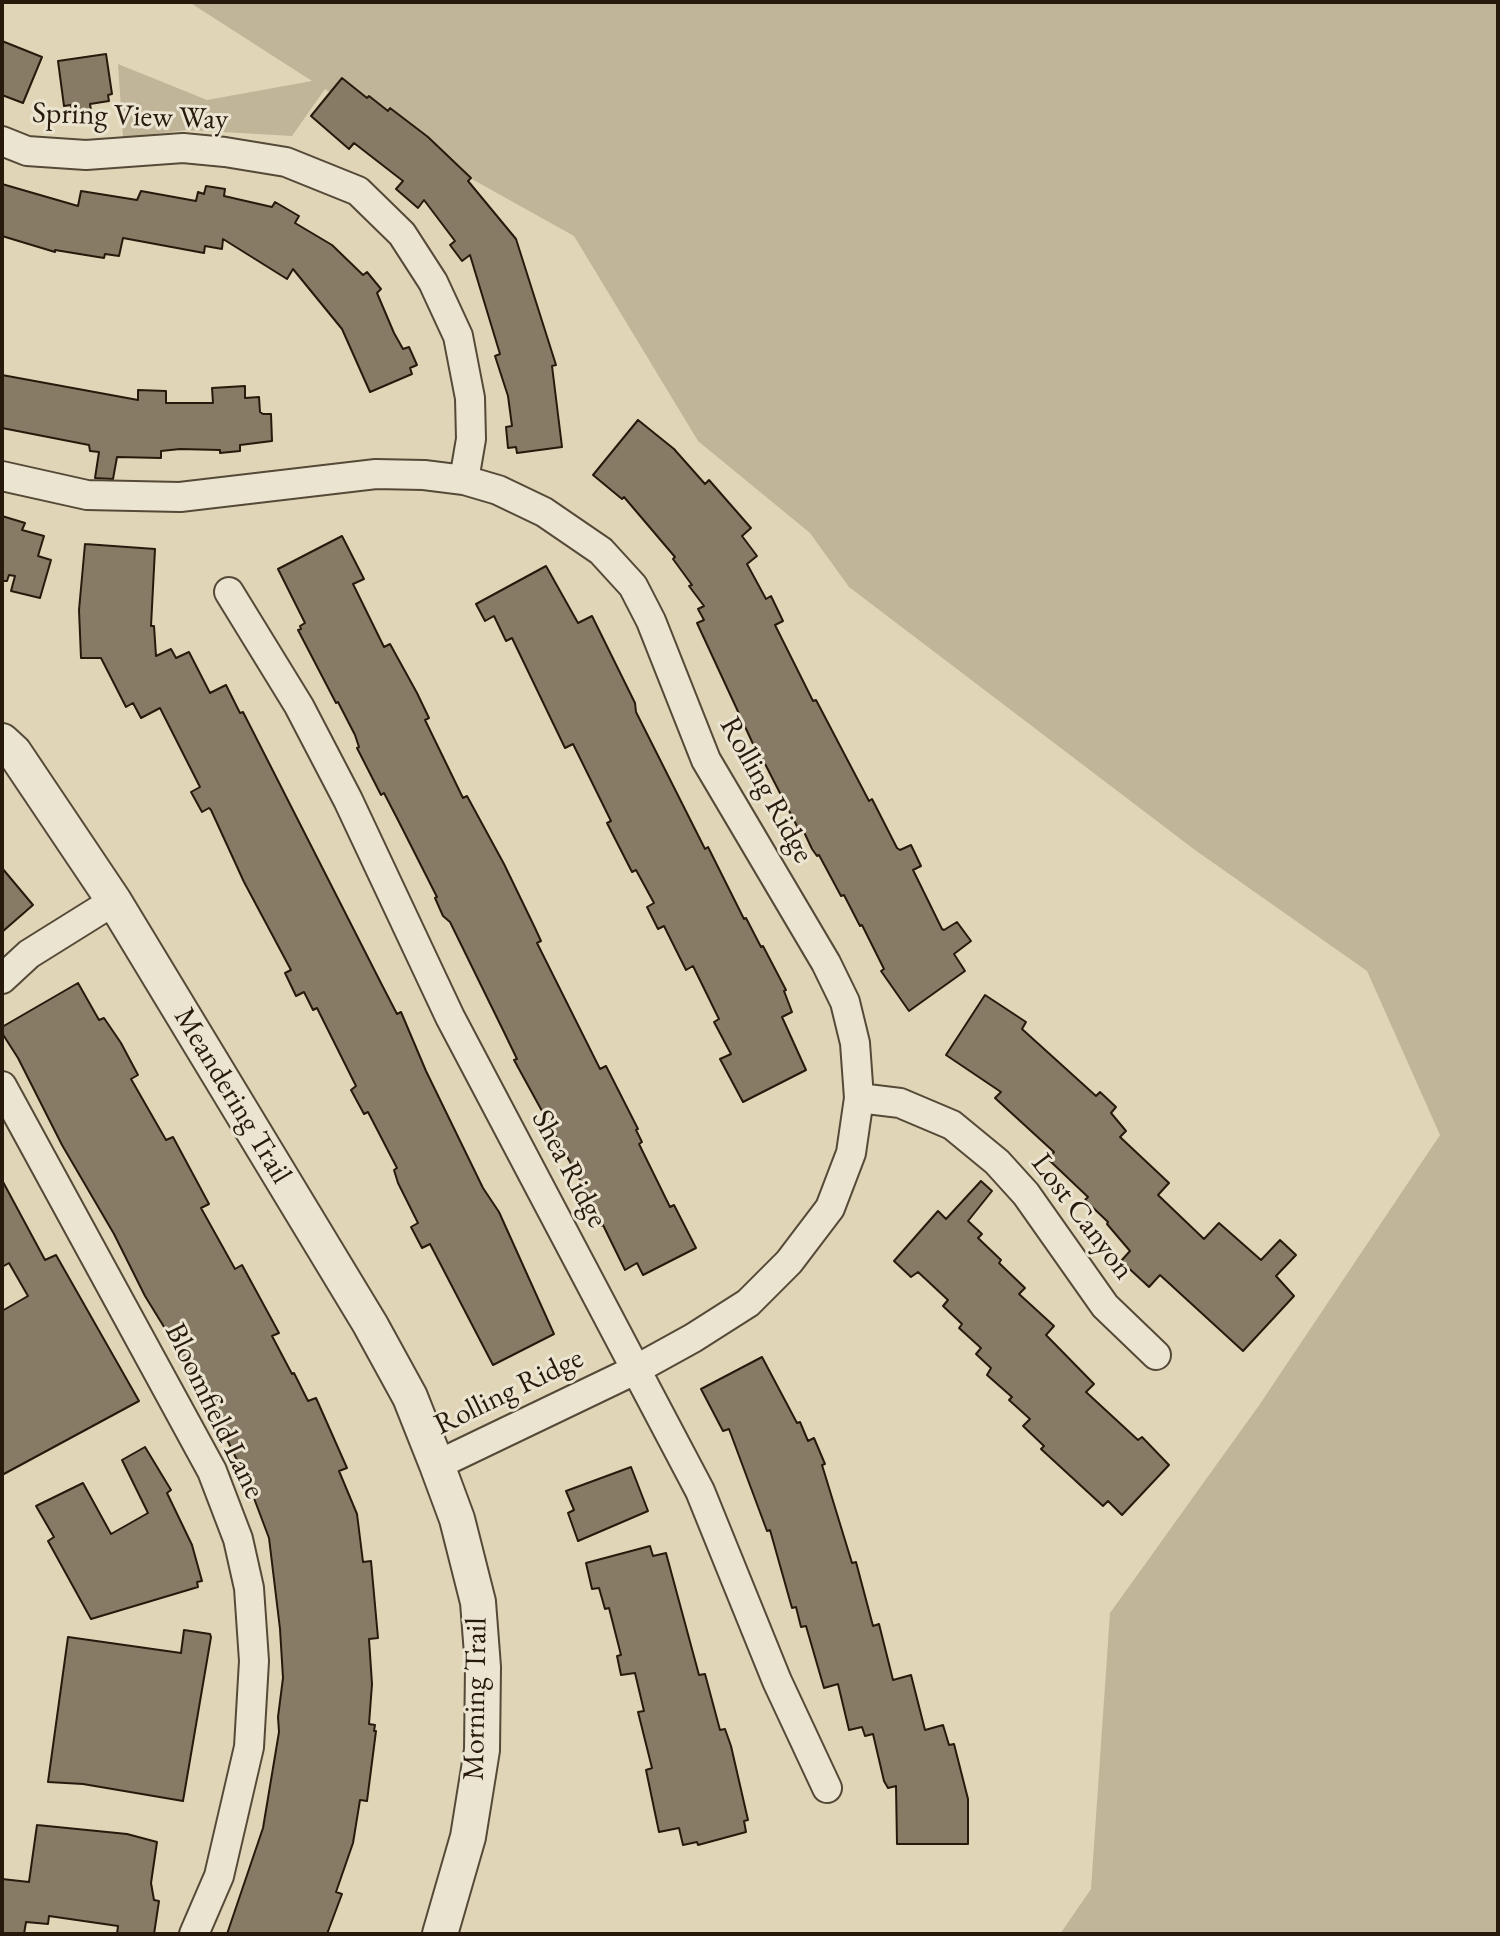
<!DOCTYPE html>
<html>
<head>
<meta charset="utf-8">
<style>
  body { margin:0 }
  #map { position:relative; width:1500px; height:1936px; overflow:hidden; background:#e0d5b6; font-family:"EB Garamond",serif }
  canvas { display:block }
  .frame { position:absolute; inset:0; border:4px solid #271a0d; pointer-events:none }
</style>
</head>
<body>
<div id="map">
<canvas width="1500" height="1936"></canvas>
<div class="frame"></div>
</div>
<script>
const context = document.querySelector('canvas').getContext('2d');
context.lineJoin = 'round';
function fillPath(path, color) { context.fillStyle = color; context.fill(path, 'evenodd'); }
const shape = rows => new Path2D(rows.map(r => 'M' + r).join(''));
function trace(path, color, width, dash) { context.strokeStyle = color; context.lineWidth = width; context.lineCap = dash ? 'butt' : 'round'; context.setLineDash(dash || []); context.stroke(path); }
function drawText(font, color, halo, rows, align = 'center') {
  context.font = font + ' "EB Garamond",serif'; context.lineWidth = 6; context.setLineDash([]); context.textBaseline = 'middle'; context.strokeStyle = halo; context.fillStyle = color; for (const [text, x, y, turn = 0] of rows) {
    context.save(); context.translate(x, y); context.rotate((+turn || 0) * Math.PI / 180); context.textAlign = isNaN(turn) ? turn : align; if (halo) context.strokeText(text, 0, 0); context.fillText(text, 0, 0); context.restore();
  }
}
fillPath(shape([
  [189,2,1498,2,1498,1934,1060,1934,1091,1889,1110,1613,1260,1404,1440,1135,1367,971,1195,850,849,587,810,533,698,441,574,236,418,149,325,89,292,136,187,130,123,138,118,64,207,100,312,81]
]), '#c1b599');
const building = shape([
  [2,41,42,57,23,103,2,95,2,41],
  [106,54,112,94,108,95,109,101,90,104,91,111,72,113,71,105,64,106,58,61,106,54],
  [342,78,367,98,369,96,388,111,390,108,428,137,471,178,468,181,516,239,556,365,552,366,562,447,517,453,516,447,508,448,506,427,512,426,508,396,495,356,500,354,470,255,462,261,450,245,455,241,424,200,418,208,396,189,403,181,354,143,349,149,311,116,342,78],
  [2,184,78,206,81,191,137,200,141,191,196,201,198,192,204,194,206,186,225,189,224,196,272,207,275,202,299,216,295,223,332,245,363,275,367,272,381,289,377,293,394,333,403,349,409,347,417,365,410,368,412,374,370,392,342,329,293,269,287,279,223,239,222,249,205,246,204,253,123,238,119,256,105,254,104,258,55,250,55,252,2,236,2,184],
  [2,375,138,400,138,390,166,391,166,403,213,403,212,388,245,386,245,398,259,397,260,412,263,414,271,414,272,441,240,445,240,451,220,453,220,450,180,449,161,451,161,458,117,457,113,479,95,478,99,452,90,451,89,445,2,428,2,375],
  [638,420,674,449,705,484,709,480,751,528,742,536,757,556,747,564,766,599,771,596,783,621,775,625,813,701,816,700,869,801,872,799,897,848,900,850,911,845,921,866,913,870,942,929,944,930,957,922,971,941,954,954,965,971,909,1011,881,971,884,969,862,925,860,926,844,895,841,896,819,855,817,856,812,849,804,832,801,834,762,758,760,759,697,623,704,620,698,609,704,606,689,586,692,585,673,559,675,557,624,497,622,499,593,475,638,420],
  [2,516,25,523,22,530,44,536,38,556,51,560,40,598,11,591,15,576,9,575,7,581,2,581,2,516],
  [342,536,364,579,353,584,384,647,390,644,417,693,429,718,425,720,463,798,467,796,504,864,535,928,541,941,537,943,600,1069,606,1066,638,1129,636,1130,642,1142,639,1144,670,1207,674,1205,696,1248,643,1275,637,1263,625,1270,603,1225,601,1226,581,1182,514,1060,517,1059,503,1030,450,922,443,916,435,898,437,897,399,822,384,793,381,795,357,748,359,747,355,735,338,702,336,703,298,630,301,629,300,626,305,623,278,569,342,536],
  [85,544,155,549,151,626,154,626,156,656,171,649,176,658,189,652,210,693,226,685,240,713,243,712,383,987,397,1014,401,1012,426,1071,483,1188,499,1212,554,1334,493,1365,430,1244,422,1248,411,1227,418,1223,398,1183,394,1170,397,1168,368,1112,364,1114,351,1090,356,1086,317,1008,313,1010,304,992,296,996,285,973,291,970,244,882,211,810,209,808,202,812,191,792,200,787,160,708,141,718,133,703,126,707,101,658,81,658,79,610,85,544],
  [546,566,578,623,592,616,635,703,636,712,705,849,708,847,744,919,746,918,761,947,763,946,786,990,784,991,792,1012,782,1017,806,1070,743,1102,720,1059,731,1054,714,1022,719,1019,693,966,686,970,664,926,658,929,647,907,654,903,636,870,632,872,607,823,611,821,573,744,565,748,512,638,506,641,494,616,485,621,476,604,546,566],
  [2,868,33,905,2,932,2,868],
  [78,983,99,1020,104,1018,121,1043,138,1075,131,1079,166,1140,173,1137,209,1204,201,1208,235,1269,242,1265,254,1287,279,1333,272,1336,292,1374,294,1373,308,1401,316,1398,347,1468,339,1471,357,1514,363,1562,371,1561,378,1638,369,1639,372,1684,369,1724,375,1725,374,1731,376,1731,367,1801,360,1800,353,1843,336,1892,342,1894,327,1934,227,1934,263,1828,279,1732,278,1717,283,1678,280,1629,269,1538,249,1485,208,1400,204,1402,170,1334,169,1335,145,1296,114,1234,62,1145,18,1058,2,1033,2,1027,78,983],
  [985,995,1026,1022,1022,1029,1096,1096,1100,1092,1116,1107,1111,1113,1126,1131,1120,1137,1169,1183,1158,1195,1204,1239,1219,1223,1261,1260,1280,1240,1296,1255,1276,1276,1294,1296,1243,1351,1160,1275,1149,1287,1121,1261,1130,1251,1107,1224,1108,1222,1085,1200,1088,1197,1048,1159,1054,1152,995,1098,1001,1092,946,1055,985,995],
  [2,1180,45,1260,56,1255,139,1401,2,1475,2,1311,28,1296,9,1263,2,1267,2,1180],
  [981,1181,992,1191,968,1221,982,1234,978,1238,1001,1260,999,1263,1025,1288,1019,1294,1054,1326,1046,1335,1094,1384,1086,1392,1138,1440,1142,1437,1169,1465,1122,1515,1108,1501,1103,1506,1041,1449,1044,1446,1023,1426,1030,1419,1009,1400,1012,1397,987,1375,991,1368,976,1354,981,1348,959,1328,962,1324,943,1306,948,1300,918,1272,911,1277,894,1261,938,1211,946,1219,981,1181],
  [762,1357,797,1423,800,1422,808,1441,814,1438,825,1464,822,1465,852,1563,856,1562,873,1626,879,1624,893,1680,911,1675,925,1730,943,1725,949,1745,954,1744,968,1799,968,1844,897,1844,896,1786,888,1788,884,1781,873,1734,865,1736,862,1727,849,1730,838,1684,824,1688,806,1626,801,1627,796,1607,792,1608,770,1530,767,1531,729,1429,723,1431,701,1389,762,1357],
  [145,1447,171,1490,167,1493,192,1545,202,1581,197,1582,198,1587,91,1619,48,1541,54,1537,36,1506,83,1483,111,1534,148,1513,122,1460,145,1447],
  [631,1467,648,1511,578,1541,568,1513,574,1510,566,1491,631,1467],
  [650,1546,653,1556,666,1553,699,1675,705,1674,720,1730,725,1729,731,1746,748,1820,744,1821,746,1832,698,1845,697,1842,683,1845,679,1828,659,1832,646,1770,652,1768,638,1712,644,1711,635,1673,621,1675,617,1656,621,1655,609,1608,605,1609,599,1588,592,1589,586,1563,650,1546],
  [184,1630,210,1634,211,1637,183,1801,83,1784,48,1782,68,1637,181,1653,184,1630],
  [37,1825,127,1834,157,1842,151,1883,154,1900,159,1901,154,1934,117,1934,118,1926,49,1916,48,1924,26,1922,24,1934,2,1934,2,1879,29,1882,37,1825]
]);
fillPath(building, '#877b65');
trace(building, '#271a0d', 2);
const minor = shape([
  [2,141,27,151,86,155,183,148,225,152,286,162,358,191,402,234,433,282,458,336,470,398,471,439,464,480],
  [2,476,87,495,180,497,376,474,424,475,464,480,498,490,544,512,601,551,633,586,651,621,706,760,826,963,845,1002,855,1043,859,1098,851,1153,830,1208,789,1262,748,1303,693,1338,635,1370,437,1465],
  [229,592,299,706,348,800,450,1017,700,1491,777,1681,827,1788],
  [2,979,29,954,114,901],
  [2,1086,212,1471,238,1539,249,1588,254,1661,249,1747,219,1876,194,1934],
  [859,1098,900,1103,952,1125,997,1162,1026,1194,1105,1306,1156,1355]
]);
const tertiary = shape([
  [2,741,14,752,114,901,370,1324,410,1397,437,1465,457,1519,478,1602,483,1667,482,1750,468,1837,440,1934]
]);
trace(minor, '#554937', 32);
trace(tertiary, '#554937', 38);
trace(minor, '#ebe4d0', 28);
trace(tertiary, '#ebe4d0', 34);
drawText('30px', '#271a0d', '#ebe4d0', [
  ["Spring View Way",130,117,2],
  ["Rolling Ridge",766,790,61],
  ["Meandering Trail",232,1096,59],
  ["Shea Ridge",569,1169,62],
  ["Lost Canyon",1082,1217,53],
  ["Rolling Ridge",509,1392,-26],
  ["Bloomfield Lane",214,1411,64],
  ["Morning Trail",476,1699,-89]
]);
</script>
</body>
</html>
